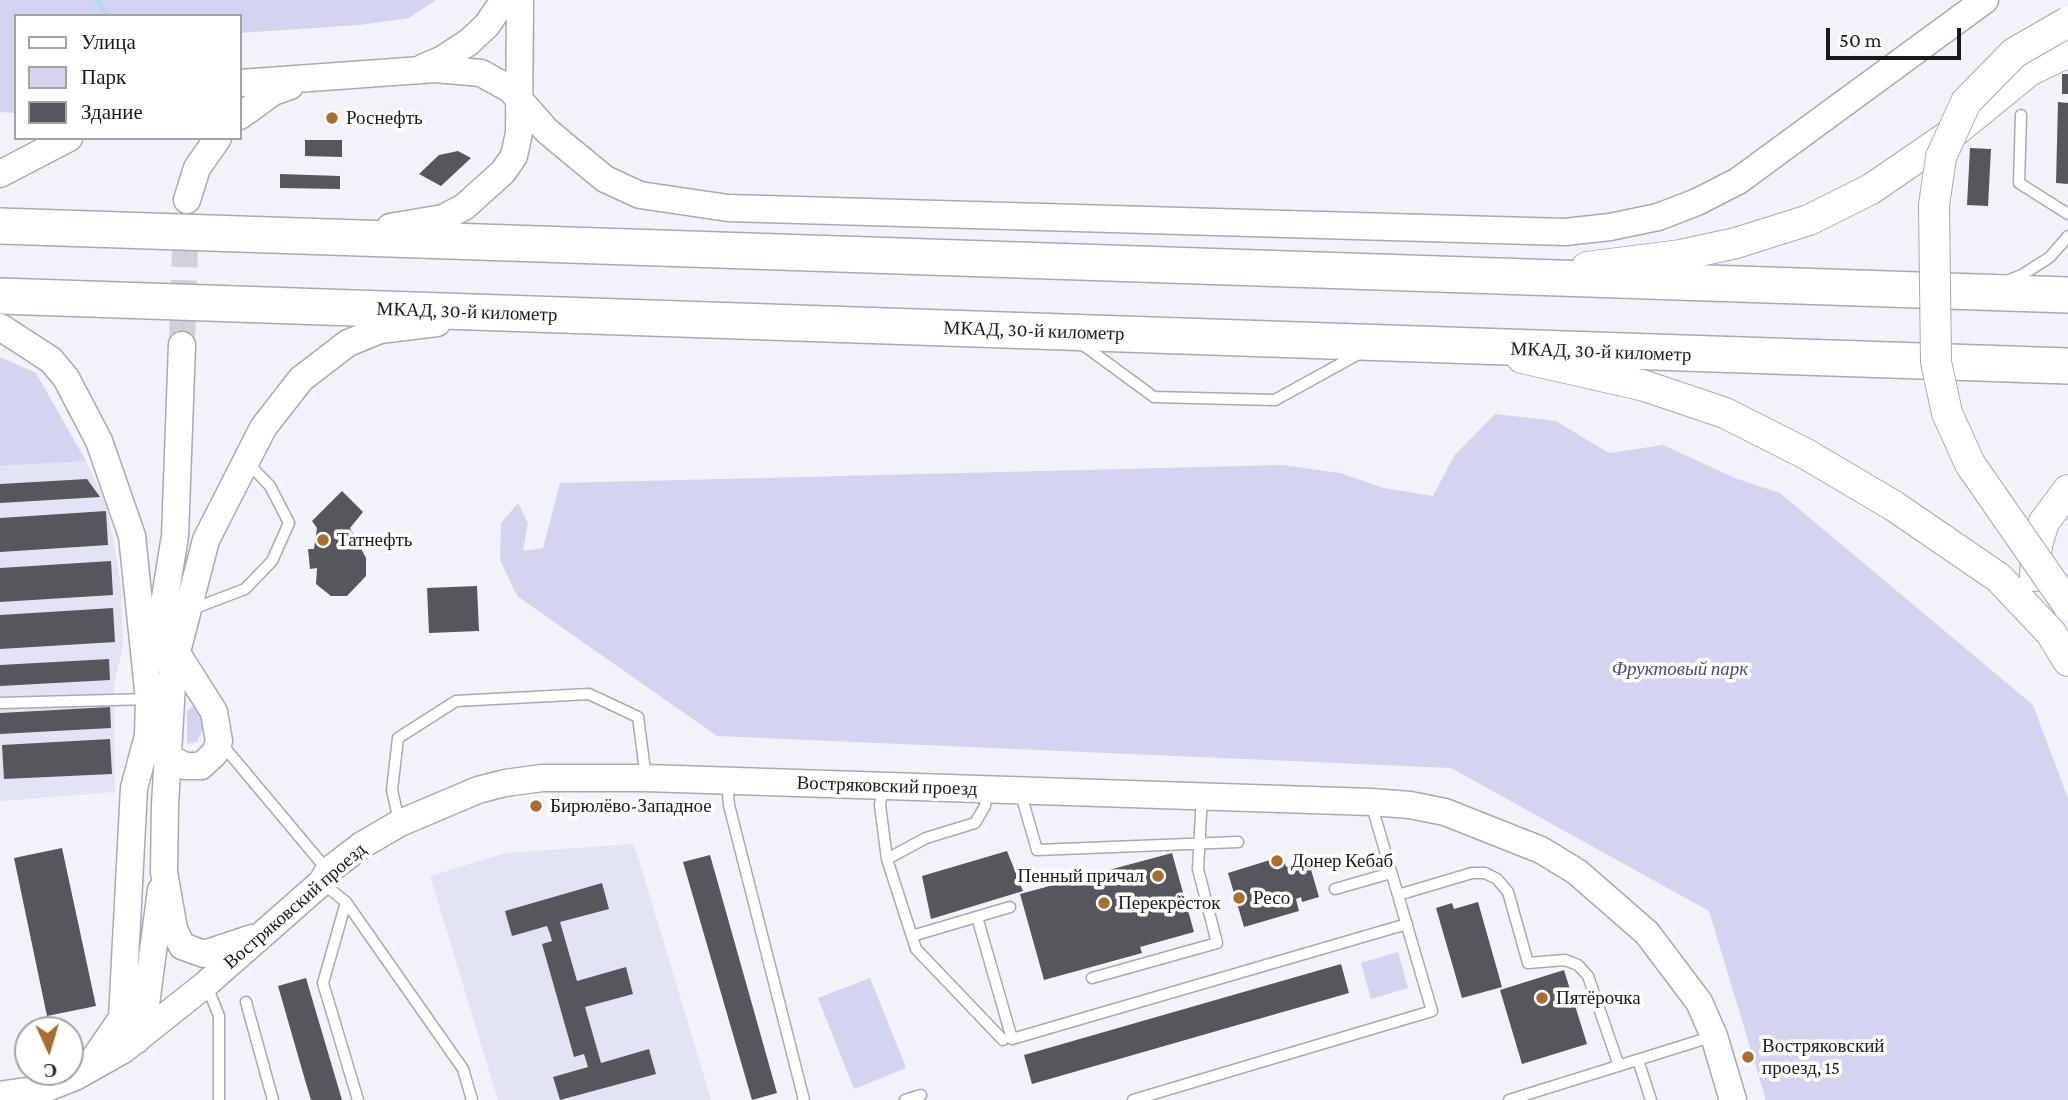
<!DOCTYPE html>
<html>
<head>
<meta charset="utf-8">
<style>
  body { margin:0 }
  #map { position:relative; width:2068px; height:1100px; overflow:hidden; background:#f2f2fa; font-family:"Crimson Pro",serif }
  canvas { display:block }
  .legend { position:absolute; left:14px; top:14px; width:228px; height:126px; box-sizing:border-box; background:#fff; border:2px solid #a3a3a4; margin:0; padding:9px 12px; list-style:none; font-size:21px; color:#19191c }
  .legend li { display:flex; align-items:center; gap:14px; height:35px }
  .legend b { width:35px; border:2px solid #a3a3a4 }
  .north { position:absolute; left:14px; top:1016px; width:70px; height:70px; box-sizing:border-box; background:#fff; border:2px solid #a3a3a4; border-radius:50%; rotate:176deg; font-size:19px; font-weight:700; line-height:28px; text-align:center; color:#19191c }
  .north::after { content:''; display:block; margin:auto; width:24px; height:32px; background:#a86d2f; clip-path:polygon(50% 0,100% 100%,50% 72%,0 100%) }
  .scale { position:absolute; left:1826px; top:28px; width:135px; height:32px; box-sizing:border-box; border:4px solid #19191c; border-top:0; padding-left:9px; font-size:21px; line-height:24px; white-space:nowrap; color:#19191c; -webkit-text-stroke:5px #fff; paint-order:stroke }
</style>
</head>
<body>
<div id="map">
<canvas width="2068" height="1100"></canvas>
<ul class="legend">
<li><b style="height:9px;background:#fff"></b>Улица</li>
<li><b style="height:19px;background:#d3d5f0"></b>Парк</li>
<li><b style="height:19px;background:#56565c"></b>Здание</li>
</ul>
<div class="north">С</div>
<div class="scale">50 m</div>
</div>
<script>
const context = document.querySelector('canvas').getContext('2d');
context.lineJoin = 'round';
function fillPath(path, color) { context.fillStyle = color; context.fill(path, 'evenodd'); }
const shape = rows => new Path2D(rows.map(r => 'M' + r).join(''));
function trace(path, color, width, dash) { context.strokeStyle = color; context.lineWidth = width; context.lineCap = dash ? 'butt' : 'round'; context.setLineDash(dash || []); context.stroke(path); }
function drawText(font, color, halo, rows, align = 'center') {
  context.font = font + ' "Crimson Pro",serif'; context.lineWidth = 7; context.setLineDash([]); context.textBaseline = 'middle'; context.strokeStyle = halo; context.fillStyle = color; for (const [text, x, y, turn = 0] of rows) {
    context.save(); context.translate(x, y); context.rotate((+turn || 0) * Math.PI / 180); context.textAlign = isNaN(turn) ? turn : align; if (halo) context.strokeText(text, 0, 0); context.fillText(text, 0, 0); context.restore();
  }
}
fillPath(shape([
  [86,461,107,507,121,584,123,646,114,686,115,792,0,801,0,466],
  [634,844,711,1100,498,1100,430,876,506,853]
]), '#e3e4f3');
fillPath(shape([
  [0,0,436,0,409,18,360,25,240,33,240,16,16,16,16,111,13,113,0,112],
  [0,357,36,373,86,461,0,466],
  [1495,414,1556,421,1609,453,1663,445,1735,478,1780,493,2033,705,2068,798,2068,1100,1766,1100,1709,911,1451,768,717,736,517,596,500,560,501,523,518,503,528,523,523,551,543,548,560,483,1282,465,1340,473,1384,488,1433,496,1454,456],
  [193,706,199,707,203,729,197,742,187,744,187,711],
  [1398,952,1408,988,1371,999,1361,963],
  [870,978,906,1068,854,1089,818,998]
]), '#d3d5f0');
trace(shape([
  [96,0,108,16]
]), '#b1d9f1', 5);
fillPath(shape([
  [2062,74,2068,74,2068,94,2062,94],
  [2058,102,2068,103,2068,184,2056,183],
  [305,140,342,140,342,157,305,156],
  [1970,148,1991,149,1988,206,1967,205],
  [458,151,471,158,441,186,419,174,439,155],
  [280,174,340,176,340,189,280,188],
  [87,479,100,497,0,503,0,484],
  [342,491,363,512,350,528,366,558,366,576,347,596,331,596,316,584,317,568,310,569,308,549,314,549,317,528,312,521],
  [106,511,108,545,0,552,0,518],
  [111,561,113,595,0,602,0,568],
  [477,586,479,631,429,633,427,588],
  [113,608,115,642,0,649,0,615],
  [109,659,110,680,0,686,0,665],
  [110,707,111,728,0,734,0,713],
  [110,739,112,774,4,779,2,745],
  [62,848,96,1006,47,1016,14,858],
  [1007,851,1023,891,931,919,922,876],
  [1172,853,1194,932,1140,947,1142,953,1044,980,1020,894],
  [710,855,777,1093,752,1100,683,862],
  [1283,856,1286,867,1292,865,1291,861,1307,856,1319,897,1302,902,1301,897,1296,899,1299,911,1244,927,1228,873],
  [602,883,609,909,560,922,577,981,626,967,633,994,585,1007,601,1063,649,1049,656,1074,560,1100,553,1077,588,1067,584,1054,574,1057,542,944,552,941,550,934,547,926,512,936,505,911],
  [1478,902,1502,987,1462,998,1436,908,1452,903,1454,909],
  [1341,964,1349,993,1032,1084,1024,1055],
  [1564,970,1587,1044,1522,1064,1500,990],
  [306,978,342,1100,311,1100,305,1080,278,986]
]), '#56565c');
trace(shape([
  [182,345,186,213]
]), '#d1d1d9', 26, [26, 13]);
const service = shape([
  [2021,115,2019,183,2068,214],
  [2009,280,2022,275,2050,257,2068,236],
  [1079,342,1154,397,1275,400,1362,352],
  [190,610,245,589,272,561,289,523,270,486,247,462],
  [0,703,149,699],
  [220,742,328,871],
  [727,780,729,805,804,1100],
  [883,785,880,805,887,859,916,949,1003,1040],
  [1020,791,1037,850,1238,842],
  [399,821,392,790,398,738,456,701,589,694,638,717,646,778],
  [887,859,926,838,975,823,985,806,987,789],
  [322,883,346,902,463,1069,472,1100],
  [1335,889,1391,873],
  [1398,895,1472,873,1485,873,1497,879,1508,892,1528,963,1565,960,1578,965,1588,976,1619,1066],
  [346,902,323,983,358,1100],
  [977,917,1012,1039,1407,924],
  [912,936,1010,907],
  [1092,978,1217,943,1198,869,1202,796],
  [207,986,219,1016,219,1100],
  [246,1002,273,1100],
  [1638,1060,1651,1100],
  [905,1100,921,1095],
  [1133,1100,1432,1011,1371,803],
  [1509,1100,1714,1036]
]);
const tertiary = shape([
  [424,67,443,59,469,42,487,25,504,0],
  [240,83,435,69,481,73,510,89,547,131,605,179,640,195,728,208,1565,232,1610,227,1658,217,1697,202,1738,181,1985,0],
  [240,116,273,92,290,86],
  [0,174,69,138],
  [187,200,197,168,218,138],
  [390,227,443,218,464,207,503,172,514,156,519,133,520,0],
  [0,327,51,360,66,378,99,441,132,536,149,699,148,736,134,788,122,1018,89,1066],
  [155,659,175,536,182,345],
  [157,745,169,758,185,766,201,766,215,753,219,741,214,712,178,655,175,643],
  [252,938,204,954,182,946,174,929,164,872,165,805,173,667,206,540,263,428,301,379,348,343,380,330,437,323],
  [137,1040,145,1012,161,890],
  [0,1095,47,1088,75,1077,123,1050,206,984,322,882,328,871,362,845,400,823,478,790,505,783,542,778,646,778,1371,802,1410,805,1445,812,1541,850,1577,872,1647,933,1699,1002,1714,1036,1733,1100]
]);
const secondary = shape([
  [1587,267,1681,255,1736,243,1809,220,1871,189,1954,132,2029,71,2068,52],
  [1522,358,1645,386,1725,413,1806,454,1894,506,1999,578,2051,633,2068,661],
  [2035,576,2037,545,2044,522,2068,490]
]);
const trunk = shape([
  [0,226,2068,295],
  [0,296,2068,366]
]);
trace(service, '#a9aab1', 13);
trace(tertiary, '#a9aab1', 29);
trace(secondary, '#a9aab1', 32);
trace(trunk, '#a9aab1', 38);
trace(service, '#fff', 10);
trace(tertiary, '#fff', 26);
trace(secondary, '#fff', 30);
trace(trunk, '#fff', 35);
const secondaryBridge = shape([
  [2068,22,2014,53,1966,102,1941,157,1934,205,1936,362,1947,413,1970,464,2068,605]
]);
trace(secondaryBridge, '#a9aab1', 32, []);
trace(secondaryBridge, '#fff', 30);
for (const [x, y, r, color] of [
  [332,118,7,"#a86d2f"],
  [323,540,7,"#a86d2f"],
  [536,806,7,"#a86d2f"],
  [1277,861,7,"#a86d2f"],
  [1158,876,7,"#a86d2f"],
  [1239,898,7,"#a86d2f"],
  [1104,903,7,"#a86d2f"],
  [1542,998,7,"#a86d2f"],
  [1748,1057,7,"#a86d2f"]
]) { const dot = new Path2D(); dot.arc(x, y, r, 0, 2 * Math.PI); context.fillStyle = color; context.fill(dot); trace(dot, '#fff', 2.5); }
drawText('19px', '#19191c', '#fff', [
  ["Роснефть",346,118],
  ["Татнефть",337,540],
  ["Бирюлёво-Западное",550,806],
  ["Донер Кебаб",1291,861],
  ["Пенный причал",1144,876,"right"],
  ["Ресо",1253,898],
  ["Перекрёсток",1118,903],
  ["Пятёрочка",1556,998],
  ["Востряковский",1762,1046],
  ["проезд, 15",1762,1068]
], 'left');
drawText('19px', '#19191c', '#fff', [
  ["МКАД, 30-й километр",467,312,2],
  ["МКАД, 30-й километр",1034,331,2],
  ["МКАД, 30-й километр",1601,352,2],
  ["Востряковский проезд",887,786,2],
  ["Востряковский проезд",295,906,-41]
]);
drawText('italic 19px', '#49497c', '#fff', [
  ["Фруктовый парк",1680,669]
]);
</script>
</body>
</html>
